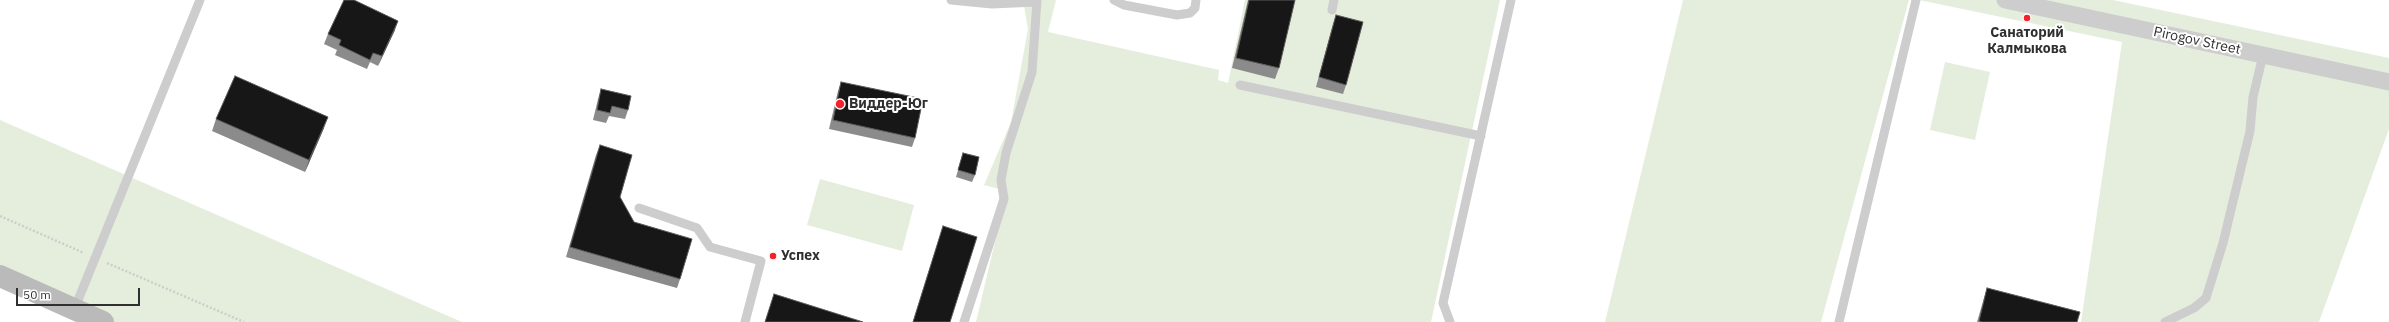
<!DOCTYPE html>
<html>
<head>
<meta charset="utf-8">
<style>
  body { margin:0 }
  #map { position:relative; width:2389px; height:322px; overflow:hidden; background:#fff; font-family:"IBM Plex Sans",sans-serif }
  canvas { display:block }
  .scale { position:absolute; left:16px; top:288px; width:124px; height:18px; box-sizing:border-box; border:2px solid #303030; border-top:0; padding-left:5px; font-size:12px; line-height:14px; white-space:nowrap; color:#303030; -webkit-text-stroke:3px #fff; paint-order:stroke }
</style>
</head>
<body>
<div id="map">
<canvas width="2389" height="322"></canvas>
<div class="scale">50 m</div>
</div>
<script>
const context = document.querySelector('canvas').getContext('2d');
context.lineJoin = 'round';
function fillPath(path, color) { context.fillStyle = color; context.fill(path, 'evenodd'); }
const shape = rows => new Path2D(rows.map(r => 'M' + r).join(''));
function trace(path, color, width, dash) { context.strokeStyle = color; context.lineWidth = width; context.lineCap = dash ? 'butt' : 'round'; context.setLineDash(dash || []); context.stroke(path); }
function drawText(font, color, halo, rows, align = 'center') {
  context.font = font + ' "IBM Plex Sans",sans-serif'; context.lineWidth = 4; context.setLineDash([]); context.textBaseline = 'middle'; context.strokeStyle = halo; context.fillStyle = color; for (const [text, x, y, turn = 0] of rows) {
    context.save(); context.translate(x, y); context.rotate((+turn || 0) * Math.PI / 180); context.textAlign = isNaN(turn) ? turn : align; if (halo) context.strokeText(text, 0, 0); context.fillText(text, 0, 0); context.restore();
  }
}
fillPath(shape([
  [1023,0,1056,0,1048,32,1219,70,1218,80,1228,83,1245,0,1500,0,1431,322,976,322,1007,191,984,185,1011,122,1028,29],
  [1683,0,1909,0,1821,322,1605,322],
  [1919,0,2113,0,2389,58,2389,129,2319,322,2081,322,2122,42],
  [1945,62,1990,72,1975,140,1930,130],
  [0,120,462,322,103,322,0,276],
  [820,179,914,205,902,251,807,225]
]), '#e5eedc');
trace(shape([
  [0,216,84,253],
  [107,263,244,322]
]), '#cdcdcd', 2.5, [2, 2]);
trace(shape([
  [951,0,992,4,1036,2],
  [1114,0,1124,5,1177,15,1190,13,1195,8,1196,0],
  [1332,10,1334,0],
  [1240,85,1481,136],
  [639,208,697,228,710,247,761,261,745,322],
  [74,310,200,0],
  [964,322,1004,199,1001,180,1006,153,1032,72,1037,0],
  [1450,322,1443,303,1511,0],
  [1839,322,1916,0],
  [2165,322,2194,308,2206,298,2223,243,2250,131,2253,97,2263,55]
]), '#cdcdcd', 9);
trace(shape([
  [2005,0,2389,82]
]), '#cdcdcd', 17);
trace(shape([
  [0,276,103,322]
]), '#bababa', 22);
fillPath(shape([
  [1248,0,1295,0,1279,68,1275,79,1232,68],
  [1336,15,1346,85,1343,94,1316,87,1333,24],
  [395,30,378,66,370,62,367,69,335,55,337,50,324,44,328,34],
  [841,82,915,138,912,147,829,129,838,91],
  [601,89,628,110,625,119,609,116,606,123,593,120,598,99],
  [216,119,324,128,305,172,212,131],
  [600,145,620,197,634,222,680,279,677,288,566,257,596,155],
  [963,153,975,175,972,182,956,177],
  [943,226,950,322,913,322,940,236],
  [1987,288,2077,322,1977,322,1984,298]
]), '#8b8b8b');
fillPath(shape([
  [398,21,395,30,378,66,382,56],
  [328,117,324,128,305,172,309,160]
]), '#5d5d5d');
const building = shape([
  [344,0,354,0,398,21,382,56,373,53,370,60,339,45,341,40,328,34,344,0],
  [1249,0,1295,0,1279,68,1236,58,1249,0],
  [1336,15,1363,22,1346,85,1319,77,1336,15],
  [235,76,328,117,309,160,216,119,235,76],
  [841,82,923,99,915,138,833,120,841,82],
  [601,89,631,96,628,110,612,106,610,113,597,110,601,89],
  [600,145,632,155,620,197,634,222,692,239,680,279,570,247,600,145],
  [963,153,979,157,975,175,958,170,963,153],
  [943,226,977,237,950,322,913,322,943,226],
  [1987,288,2080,312,2077,322,1982,322,1979,321,1987,288],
  [774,294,863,322,765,322,774,294]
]);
fillPath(building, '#171717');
trace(building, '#5d5d5d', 1);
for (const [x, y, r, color] of [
  [2027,18,4,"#f6222b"],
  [840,104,5,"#f6222b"],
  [773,256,4,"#f6222b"]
]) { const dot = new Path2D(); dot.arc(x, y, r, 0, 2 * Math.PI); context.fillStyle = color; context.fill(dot); trace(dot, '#fff', 1.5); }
drawText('bold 14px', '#303030', '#fff', [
  ["Санаторий",2027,33,"center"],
  ["Калмыкова",2027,49,"center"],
  ["Виддер-Юг",849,104],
  ["Успех",781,256]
], 'left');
drawText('14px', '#303030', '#fff', [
  ["Pirogov Street",2197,41,12]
]);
</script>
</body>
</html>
